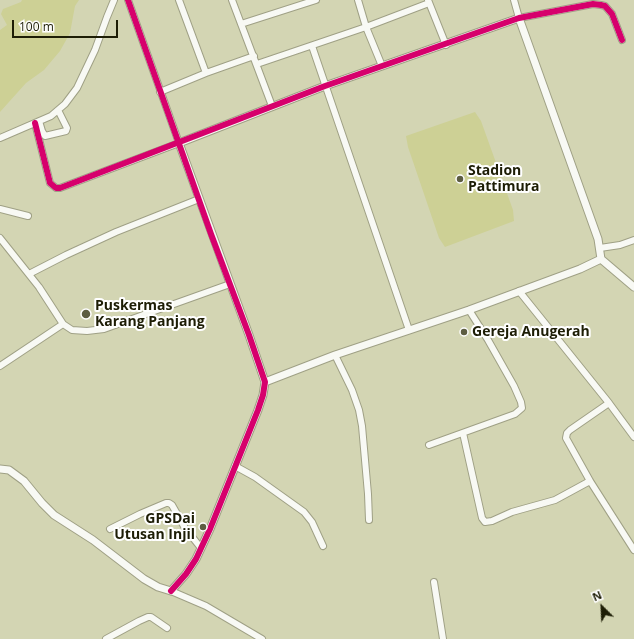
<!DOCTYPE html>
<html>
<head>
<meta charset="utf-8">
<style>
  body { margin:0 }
  #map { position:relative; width:634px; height:639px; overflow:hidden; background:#d3d5b3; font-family:"Open Sans",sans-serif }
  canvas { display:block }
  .north { position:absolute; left:582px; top:587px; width:40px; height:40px; -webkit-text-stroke:3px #fff; paint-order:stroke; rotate:336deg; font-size:11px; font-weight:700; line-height:16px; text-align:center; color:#1d1d05 }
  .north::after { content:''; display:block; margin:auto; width:14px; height:18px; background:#1d1d05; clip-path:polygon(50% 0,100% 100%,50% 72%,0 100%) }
  .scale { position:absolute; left:12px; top:20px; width:106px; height:18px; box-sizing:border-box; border:2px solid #1d1d05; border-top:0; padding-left:5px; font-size:12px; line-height:14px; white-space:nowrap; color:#1d1d05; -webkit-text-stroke:3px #fff; paint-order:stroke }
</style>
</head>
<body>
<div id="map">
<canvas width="634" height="639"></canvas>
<div class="north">N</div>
<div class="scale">100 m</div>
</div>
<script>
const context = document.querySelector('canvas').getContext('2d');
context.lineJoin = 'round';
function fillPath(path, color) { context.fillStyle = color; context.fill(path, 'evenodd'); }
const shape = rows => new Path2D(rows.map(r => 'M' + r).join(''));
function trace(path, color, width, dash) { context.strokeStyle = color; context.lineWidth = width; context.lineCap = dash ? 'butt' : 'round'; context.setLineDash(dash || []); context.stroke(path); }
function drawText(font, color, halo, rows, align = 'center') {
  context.font = font + ' "Open Sans",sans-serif'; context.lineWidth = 4; context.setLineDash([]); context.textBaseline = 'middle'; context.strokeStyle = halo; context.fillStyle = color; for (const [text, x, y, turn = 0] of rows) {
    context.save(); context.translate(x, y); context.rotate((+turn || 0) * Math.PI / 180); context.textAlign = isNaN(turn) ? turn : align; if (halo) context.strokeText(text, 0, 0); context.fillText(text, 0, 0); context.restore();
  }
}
fillPath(shape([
  [22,0,79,0,75,6,70,33,60,51,44,70,26,83,0,112,0,30,7,25,1,14,3,9,21,2],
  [475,112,481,121,513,210,514,221,445,247,439,238,408,147,406,136]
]), '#cdd095');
const minor = shape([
  [179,0,206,73],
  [232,0,272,106],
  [358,0,366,27,382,66],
  [428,0,446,45],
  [514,0,519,18,593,4,601,5,605,6,612,14,622,40],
  [241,24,316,0],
  [312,46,409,330],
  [257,64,366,27,429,3],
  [160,92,206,73,254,56],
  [39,121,42,131,45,136,66,131,67,128,58,110],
  [35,123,50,183,56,188,60,188,179,143,128,0],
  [0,138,51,116,65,104,77,88,95,50,107,17,114,0],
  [0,209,28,216],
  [0,238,39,287,63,324,72,330,87,331,104,329,230,284],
  [600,248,620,245,634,240],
  [29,274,66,255,116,232,199,199],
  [519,291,609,403,570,430,567,433,566,438,590,481,634,550],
  [335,355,352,390,359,410,362,426,368,494,369,520],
  [0,366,63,324],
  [609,403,634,437],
  [463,433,482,518,485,522,492,521,512,512,555,500,590,481],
  [429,445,515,414,522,408,521,402,514,386,488,340,469,310],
  [235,466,255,477,304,512,312,522,323,546],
  [110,529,140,514,166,503,169,503,172,505,185,528,201,548],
  [434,582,443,639],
  [171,591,206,606,262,639],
  [106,639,139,621,148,617,151,617,167,628]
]);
const tertiary = shape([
  [265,382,335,355,469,310,580,269,601,259],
  [0,469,9,470,24,481,42,503,54,515,93,540,144,579,158,587,171,591,186,574,196,559,210,529,258,410,263,395,265,382,249,335,179,143,325,86,519,18,598,239,601,259,634,287]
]);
trace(minor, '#9fa085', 8);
trace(tertiary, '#9fa085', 9);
trace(minor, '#f8f9f4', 6);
trace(tertiary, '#f8f9f4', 7);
trace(shape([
  [128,0,211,234,249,335,265,382,263,395,258,410,210,529,196,559,186,574,171,591],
  [35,123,50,183,56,188,60,188,325,86,519,18,593,4,601,5,605,6,612,14,622,40]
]), '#d6006c', 6);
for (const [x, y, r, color] of [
  [460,179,4,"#5d5d42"],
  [86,314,5,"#5d5d42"],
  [464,332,4,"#5d5d42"],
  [203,527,4,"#5d5d42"]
]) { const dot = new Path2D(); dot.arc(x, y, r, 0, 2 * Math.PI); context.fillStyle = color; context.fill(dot); trace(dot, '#fff', 1.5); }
drawText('bold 14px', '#1d1d05', '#fff', [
  ["Stadion",468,171],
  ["Pattimura",468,187],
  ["Puskermas",95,306],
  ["Karang Panjang",95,322],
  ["Gereja Anugerah",472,332],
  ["GPSDai",195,519,"right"],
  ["Utusan Injil",195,535,"right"]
], 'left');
</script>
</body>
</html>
